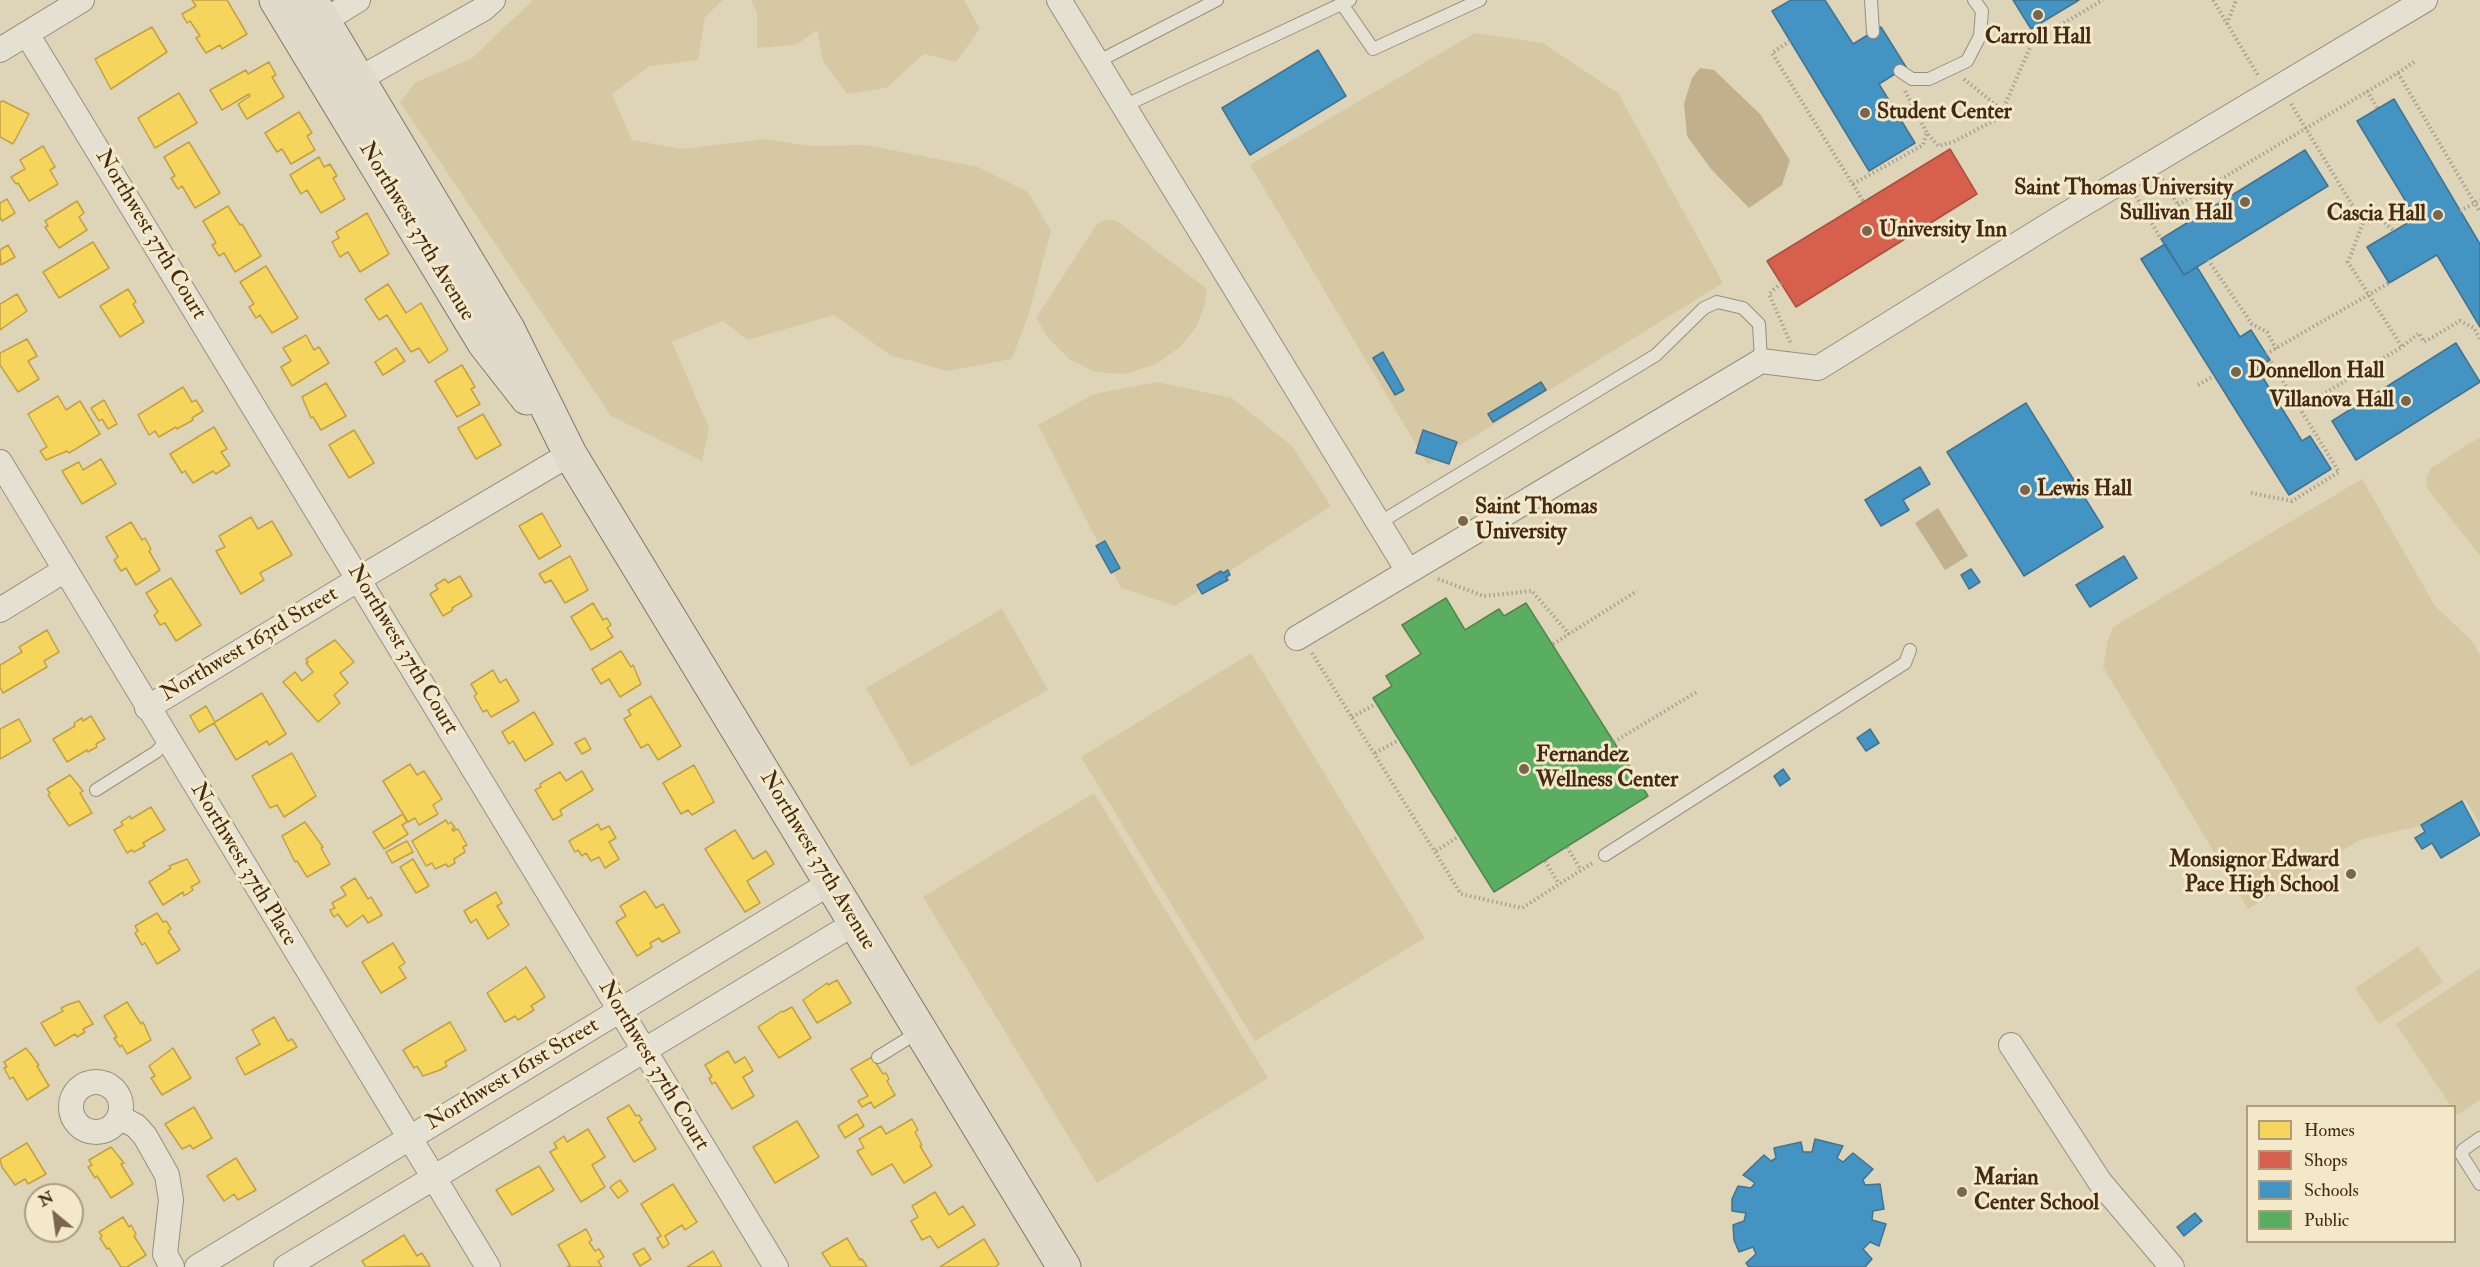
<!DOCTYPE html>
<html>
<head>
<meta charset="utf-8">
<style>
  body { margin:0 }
  #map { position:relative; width:2480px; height:1267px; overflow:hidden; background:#ded5b9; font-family:"IM FELL Double Pica",serif }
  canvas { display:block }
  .legend { position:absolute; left:2246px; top:1105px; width:210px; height:138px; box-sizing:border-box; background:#f3e9c8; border:2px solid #ad9c80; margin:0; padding:8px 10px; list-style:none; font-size:18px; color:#442914 }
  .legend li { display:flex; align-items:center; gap:12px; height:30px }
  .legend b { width:30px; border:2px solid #ad9c80 }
  .north { position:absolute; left:24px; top:1183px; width:60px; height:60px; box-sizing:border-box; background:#f3e9c8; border:2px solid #ad9c80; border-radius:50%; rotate:331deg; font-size:16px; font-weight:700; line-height:24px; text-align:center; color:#442914 }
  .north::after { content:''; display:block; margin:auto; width:21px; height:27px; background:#7a654e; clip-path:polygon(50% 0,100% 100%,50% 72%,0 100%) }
</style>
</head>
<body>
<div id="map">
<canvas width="2480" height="1267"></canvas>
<ul class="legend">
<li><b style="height:16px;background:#f6d55c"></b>Homes</li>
<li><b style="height:16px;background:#d6604d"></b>Shops</li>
<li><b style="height:16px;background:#4393c3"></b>Schools</li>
<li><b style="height:16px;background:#5aae61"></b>Public</li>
</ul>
<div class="north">N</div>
</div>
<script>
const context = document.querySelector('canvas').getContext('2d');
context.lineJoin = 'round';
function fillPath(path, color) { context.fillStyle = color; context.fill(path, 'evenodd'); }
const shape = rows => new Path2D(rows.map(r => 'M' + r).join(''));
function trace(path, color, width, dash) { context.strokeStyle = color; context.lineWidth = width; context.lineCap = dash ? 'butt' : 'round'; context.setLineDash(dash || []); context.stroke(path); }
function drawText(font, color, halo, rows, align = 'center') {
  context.font = font + ' "IM FELL Double Pica",serif'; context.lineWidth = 6; context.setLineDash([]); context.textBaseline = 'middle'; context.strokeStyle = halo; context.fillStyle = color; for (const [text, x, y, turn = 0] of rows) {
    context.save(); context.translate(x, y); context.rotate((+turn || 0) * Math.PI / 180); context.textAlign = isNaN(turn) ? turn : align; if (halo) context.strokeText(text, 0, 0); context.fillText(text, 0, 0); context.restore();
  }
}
fillPath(shape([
  [533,0,723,0,705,17,698,60,650,66,612,94,632,140,681,149,765,139,810,146,866,145,978,167,1028,192,1051,231,1029,313,1012,359,947,371,890,355,834,315,748,340,723,321,672,342,709,428,702,461,611,416,400,102,416,82,471,59],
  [751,0,964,0,980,29,956,62,924,54,886,88,847,94,823,61,817,30,796,45,757,48,757,12],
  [1475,33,1543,43,1618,93,1723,283,1428,465,1250,165],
  [1107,219,1117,221,1207,289,1205,304,1197,326,1180,347,1156,364,1125,374,1095,372,1069,359,1049,339,1036,318,1097,224],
  [1157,382,1232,398,1292,446,1331,506,1175,606,1121,588,1038,425,1094,394],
  [2480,437,2480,556,2428,489,2426,477,2431,468],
  [2362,479,2435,606,2472,641,2480,655,2480,824,2465,799,2419,826,2360,840,2248,909,2103,667,2108,640,2113,627],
  [1002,609,1048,690,911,767,866,688],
  [1251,653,1425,938,1255,1041,1081,757],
  [1094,793,1268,1078,1097,1183,923,897],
  [2418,946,2443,982,2379,1024,2355,988],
  [2480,968,2480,1100,2457,1115,2454,1106,2451,1106,2396,1024]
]), '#d6c8a2');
fillPath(shape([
  [1700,68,1714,70,1760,114,1790,160,1782,185,1749,208,1711,169,1687,136,1684,104,1692,78],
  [1938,508,1968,556,1945,570,1915,523]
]), '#c1b08b');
const homes = shape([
  [192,0,227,0,247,34,222,49,220,45,206,53,196,38,200,36,190,21,187,23,182,14,196,6,192,0],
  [152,27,167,52,111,89,95,59,152,27],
  [269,62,276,75,272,77,284,97,247,119,238,104,250,96,249,94,222,110,210,90,246,70,248,74,269,62],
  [179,93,197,123,155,148,138,118,179,93],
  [3,101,29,114,13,144,0,137,0,102,3,101],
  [299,112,312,133,307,136,315,150,291,164,282,149,277,152,265,133,299,112],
  [189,142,220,193,195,208,182,186,178,189,171,178,175,176,164,157,189,142],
  [43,146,55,167,50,170,58,184,29,201,18,183,16,184,11,177,25,169,20,160,43,146],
  [319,157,324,167,330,164,337,176,333,178,345,199,321,213,307,190,301,194,290,175,319,157],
  [7,199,15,213,2,221,0,217,0,203,7,199],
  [77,201,84,213,79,217,87,230,59,248,45,227,48,226,45,221,77,201],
  [228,206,240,225,242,224,261,256,235,272,224,253,219,256,212,245,216,243,203,221,228,206],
  [367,213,389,254,360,272,348,252,340,257,332,242,339,238,336,232,367,213],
  [93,242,109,268,59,298,43,272,93,242],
  [8,245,15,257,1,265,0,250,8,245],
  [266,266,298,318,272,333,260,315,256,318,249,307,254,304,240,282,266,266],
  [388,284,406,313,421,303,448,350,429,363,419,348,411,352,387,315,379,320,365,299,388,284],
  [128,289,136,302,133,304,144,322,120,337,100,306,128,289],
  [17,294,27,311,0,330,0,304,17,294],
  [306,335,314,350,319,347,329,363,292,386,281,367,291,361,283,348,306,335],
  [27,339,37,356,28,361,39,379,18,392,0,365,0,353,27,339],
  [396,348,405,361,383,375,375,362,396,348],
  [462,365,475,387,471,389,480,404,457,417,435,381,462,365],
  [326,383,346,416,321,430,313,417,311,418,302,397,326,383],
  [183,387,192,402,196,400,203,411,192,418,193,420,177,429,176,427,159,437,155,431,149,435,138,415,183,387],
  [58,396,66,410,80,401,100,434,69,453,67,451,46,460,40,451,47,447,28,414,58,396],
  [104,400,117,424,108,429,102,419,99,421,91,408,104,400],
  [483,414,501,445,476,459,458,428,483,414],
  [214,427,227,449,221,452,230,465,216,474,213,471,193,483,185,471,182,473,170,454,214,427],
  [354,430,374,463,349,478,329,445,354,430],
  [101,459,116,484,82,504,62,471,79,462,83,470,101,459],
  [542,513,561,546,539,559,519,526,542,513],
  [251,517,258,529,272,521,292,555,260,573,264,580,241,594,216,551,225,547,219,536,251,517],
  [131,522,142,540,145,538,151,549,149,551,160,570,136,585,126,568,121,571,114,560,118,557,106,537,131,522],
  [570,556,588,590,565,603,551,580,545,583,539,574,570,556],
  [460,576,472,596,452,608,453,610,443,616,430,594,438,589,435,585,445,579,448,583,460,576],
  [171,578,201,625,176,641,165,623,160,625,154,615,158,612,146,593,171,578],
  [593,603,603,620,607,618,611,625,607,628,613,637,591,650,571,617,593,603],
  [47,630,59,652,44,661,47,667,3,693,0,687,0,665,22,652,19,647,47,630],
  [335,640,354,662,340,673,348,683,334,695,340,703,318,722,283,682,295,672,302,681,313,672,306,663,308,662,306,659,335,640],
  [621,651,631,667,633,665,641,684,620,697,609,679,601,684,592,669,621,651],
  [493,670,500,683,506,679,519,701,491,717,487,710,483,712,474,696,477,694,471,684,493,670],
  [262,693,286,734,269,745,267,741,236,760,214,723,199,732,190,716,206,706,215,722,262,693],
  [651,696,681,746,658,760,648,744,641,748,624,719,631,715,628,710,651,696],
  [534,712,553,744,525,761,513,741,509,744,502,732,534,712],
  [91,716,105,739,96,744,97,747,93,749,88,752,87,750,67,762,53,739,75,726,74,723,77,721,82,718,83,721,91,716],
  [19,719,31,741,0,759,0,729,19,719],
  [585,738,591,749,582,754,575,743,585,738],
  [292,753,316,796,284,817,277,805,270,808,252,776,292,753],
  [410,764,417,775,424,771,442,799,433,805,438,814,419,825,415,818,408,822,383,781,410,764],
  [694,765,714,802,692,815,688,810,681,814,663,783,694,765],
  [582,771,593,790,560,810,562,815,553,820,535,790,541,787,540,784,560,772,566,781,582,771],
  [70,775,83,791,80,793,92,813,69,826,48,795,50,793,47,789,70,775],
  [151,807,165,830,143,843,145,846,134,852,132,850,127,853,114,830,123,825,121,822,130,816,131,819,151,807],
  [403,814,407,822,402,825,408,834,384,849,373,832,403,814],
  [446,820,448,824,451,822,455,828,452,829,453,831,458,829,467,845,463,847,465,852,454,859,455,863,448,867,446,864,435,869,432,863,426,866,412,841,446,820],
  [305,822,323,847,321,848,330,864,307,877,297,861,295,862,282,836,305,822],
  [598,824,601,830,609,826,616,838,609,842,619,859,605,868,599,857,591,861,586,853,582,856,578,850,575,852,569,841,598,824],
  [735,830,753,859,766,851,774,864,747,881,760,903,745,912,705,849,735,830],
  [407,841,413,852,392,863,386,852,407,841],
  [187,859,200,882,191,887,193,890,184,896,183,892,163,905,149,882,171,868,169,866,187,859],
  [413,859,429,886,416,893,400,867,413,859],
  [355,878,368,899,371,897,382,915,368,923,363,915,347,927,338,914,334,917,332,914,330,910,335,908,332,903,346,895,341,887,355,878],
  [645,891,656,908,663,904,680,932,662,942,659,938,650,943,652,947,637,956,616,922,626,916,620,906,645,891],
  [496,892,502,903,497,906,509,925,488,939,476,919,471,923,464,911,496,892],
  [157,913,163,922,166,921,169,925,171,929,168,931,180,950,157,964,145,943,142,945,135,933,138,931,135,926,157,913],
  [393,943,405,963,399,967,406,978,381,993,362,962,393,943],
  [526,967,545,997,531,1006,534,1010,518,1020,515,1016,505,1022,487,993,526,967],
  [837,980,851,1003,817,1023,803,1000,827,983,828,985,837,980],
  [79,1001,93,1024,83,1029,85,1032,77,1037,75,1034,55,1046,41,1023,63,1011,61,1008,67,1005,79,1001],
  [127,1002,141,1024,143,1022,151,1040,127,1054,122,1045,120,1047,114,1038,117,1037,104,1016,127,1002],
  [792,1007,811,1038,779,1058,758,1027,782,1011,783,1012,792,1007],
  [274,1017,288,1041,292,1039,297,1047,245,1075,236,1058,260,1044,252,1030,274,1017],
  [450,1022,466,1050,445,1062,447,1066,440,1070,423,1076,417,1066,414,1068,403,1050,450,1022],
  [26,1048,39,1065,37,1066,49,1086,27,1100,13,1077,10,1079,4,1068,7,1067,4,1062,26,1048],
  [173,1048,191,1078,162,1095,151,1078,155,1076,149,1066,173,1048],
  [728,1051,735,1063,745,1057,753,1071,743,1077,754,1096,732,1109,715,1082,712,1084,709,1078,712,1077,705,1065,728,1051],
  [872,1057,883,1074,886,1073,889,1079,887,1081,895,1095,874,1108,871,1102,862,1107,858,1101,868,1096,851,1069,872,1057],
  [629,1105,636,1116,639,1115,642,1120,639,1122,656,1149,634,1162,607,1118,629,1105],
  [194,1107,212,1138,193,1149,190,1145,182,1149,165,1124,194,1107],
  [857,1114,864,1126,845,1138,838,1126,857,1114],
  [912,1119,918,1130,915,1132,922,1145,920,1146,932,1166,904,1183,892,1164,872,1175,857,1151,864,1148,859,1139,881,1126,886,1134,912,1119],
  [797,1121,819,1157,775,1183,753,1147,797,1121],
  [588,1129,605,1157,592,1165,605,1187,581,1202,550,1152,557,1148,554,1143,564,1136,567,1142,588,1129],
  [27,1143,46,1174,28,1184,25,1179,15,1185,2,1167,0,1159,27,1143],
  [111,1147,124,1163,121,1164,133,1184,111,1198,97,1176,95,1178,88,1167,92,1165,89,1160,111,1147],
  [236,1158,256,1190,238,1200,234,1194,224,1201,207,1176,236,1158],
  [539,1166,554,1190,512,1215,496,1190,539,1166],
  [620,1180,628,1191,618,1198,610,1187,620,1180],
  [673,1184,697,1222,685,1230,682,1225,665,1236,669,1244,663,1248,657,1238,661,1236,641,1204,673,1184],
  [935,1192,949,1215,963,1206,975,1225,938,1248,930,1236,922,1240,911,1221,918,1217,912,1206,935,1192],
  [36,1203,36,1222,27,1209,36,1203],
  [123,1217,129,1227,131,1225,136,1234,134,1236,146,1255,127,1267,121,1267,109,1248,107,1249,100,1238,102,1236,99,1232,123,1217],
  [586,1229,592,1240,589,1242,595,1251,599,1249,604,1257,598,1261,602,1267,567,1267,570,1265,558,1245,586,1229],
  [404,1235,417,1256,422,1253,430,1266,366,1267,362,1261,404,1235],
  [847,1238,860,1260,862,1259,867,1267,831,1267,822,1253,847,1238],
  [984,1239,999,1264,995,1267,940,1267,984,1239],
  [644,1248,651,1259,640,1266,633,1254,644,1248],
  [713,1251,722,1267,687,1267,713,1251]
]);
fillPath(homes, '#f6d55c');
trace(homes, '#c1a146', 1.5);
const shops = shape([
  [1950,149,1977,194,1796,307,1767,261,1950,149]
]);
fillPath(shops, '#d6604d');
trace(shops, '#aa503c', 1.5);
const schools = shape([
  [1791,0,1825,0,1853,44,1881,27,1906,67,1879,84,1915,143,1869,171,1772,11,1791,0],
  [2013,0,2079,0,2031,29,2013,0],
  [1318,50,1346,96,1250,155,1222,108,1318,50],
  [2394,99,2480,244,2480,327,2437,255,2389,283,2367,247,2416,218,2357,121,2394,99],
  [2305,150,2328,186,2184,275,2161,239,2305,150],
  [2165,244,2184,275,2197,267,2240,337,2251,330,2270,360,2257,368,2302,441,2310,436,2331,469,2289,495,2141,259,2165,244],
  [2456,343,2480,382,2356,460,2332,421,2456,343],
  [1383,352,1404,390,1395,395,1373,358,1383,352],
  [1541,382,1546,390,1493,422,1488,414,1541,382],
  [2026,403,2103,527,2024,576,1947,452,2026,403],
  [1423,430,1457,442,1449,464,1416,453,1423,430],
  [1920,467,1930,484,1903,500,1909,510,1881,526,1865,500,1920,467],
  [1105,541,1120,568,1111,573,1096,546,1105,541],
  [2124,556,2137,578,2090,607,2076,585,2124,556],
  [1971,569,1980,582,1969,589,1961,575,1971,569],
  [1228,570,1230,575,1226,577,1228,580,1202,594,1197,585,1221,571,1223,573,1228,570],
  [1870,729,1879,743,1866,751,1857,738,1870,729],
  [1783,769,1790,779,1780,786,1774,776,1783,769],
  [2462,801,2480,835,2441,858,2432,843,2422,849,2415,838,2425,832,2421,825,2462,801],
  [1815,1139,1843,1146,1837,1158,1843,1162,1853,1153,1873,1169,1863,1180,1865,1185,1880,1184,1884,1209,1873,1211,1872,1220,1886,1224,1879,1246,1870,1242,1863,1249,1872,1259,1865,1267,1749,1267,1746,1263,1756,1254,1753,1247,1739,1252,1734,1240,1733,1225,1744,1221,1746,1213,1732,1211,1732,1199,1738,1186,1751,1188,1755,1183,1743,1175,1764,1155,1771,1161,1776,1158,1774,1148,1801,1142,1803,1152,1812,1152,1815,1139],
  [2195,1213,2202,1221,2184,1236,2177,1227,2195,1213]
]);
fillPath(schools, '#4393c3');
trace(schools, '#43738e', 1.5);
const public = shape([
  [1446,598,1465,630,1499,609,1504,616,1526,603,1648,796,1494,892,1373,698,1392,686,1386,676,1421,654,1402,625,1446,598]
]);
fillPath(public, '#5aae61');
trace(public, '#53864a', 1.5);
const service = shape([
  [1871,0,1873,32],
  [1342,4,1373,49,1480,0],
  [1097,62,1217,0],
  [1900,71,1912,79,1929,79,1967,61,1980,36,1982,11,1974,0],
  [1124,106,1350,0],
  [1379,523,1656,355,1704,308,1717,302,1743,308,1759,324,1761,361],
  [96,790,156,752,167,741],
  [1605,855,1905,663,1910,650],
  [878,1057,920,1031],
  [2480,1138,2463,1150,2461,1154,2480,1184]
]);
const minor = shape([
  [1059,0,1408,571],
  [309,30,358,0],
  [27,34,776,1267],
  [0,50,82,0],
  [345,87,483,9,493,0],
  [0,462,488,1267],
  [0,610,65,570],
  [1297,638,1761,361,1818,368,2060,218,2425,0],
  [147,708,359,579,570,454],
  [2011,1045,2100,1182,2172,1267],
  '71 1107a25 25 0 1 1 50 0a25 25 0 1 1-50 0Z',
  [119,1117,136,1126,145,1136,167,1175,171,1200,165,1254,172,1267],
  [197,1267,830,883],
  [286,1267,855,923]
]);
const primary = shape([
  [276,0,484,343,527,398],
  [311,0,508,329,570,454,1064,1267]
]);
trace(service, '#978f7c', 14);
trace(minor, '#978f7c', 26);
trace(primary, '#807867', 35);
trace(shape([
  [2213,0,2259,77],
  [2227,24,2236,0],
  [1790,41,1772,53,1863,201],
  [2398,73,2414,62],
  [1964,79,2002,110],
  [1905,91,1927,133],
  [2367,91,2378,109],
  [2291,104,2363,223,2348,262,2402,347,2300,408],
  [2162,179,2189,222],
  [1853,184,1923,145,1927,133,1938,146,1953,142,1999,118,2033,41,2103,0],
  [2136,196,2161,239],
  [2178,205,2398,73,2480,212],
  [2460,211,2480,200],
  [2363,223,2383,221,2394,231],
  [2208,260,2252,324,2267,332,2276,349],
  [1781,283,1769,294,1791,344],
  [2403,346,2419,333,2424,342,2460,321,2474,328,2480,339],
  [2266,354,2389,283],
  [2198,385,2214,376],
  [2251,493,2292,501,2339,472,2270,360],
  [1438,579,1484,596,1532,591,1569,634],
  [1553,644,1637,591],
  [1312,653,1461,894,1522,908,1594,862],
  [1352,717,1376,704],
  [1614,742,1698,691],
  [1375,753,1399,740],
  [1567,847,1581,870],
  [1436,851,1459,836],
  [1545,861,1559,884]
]), '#a8a195', 4, [1.5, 3]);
trace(service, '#e4e0d2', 12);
trace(minor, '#e4e0d2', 24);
trace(primary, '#e0daca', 33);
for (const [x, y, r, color] of [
  [2038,15,6,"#7a654e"],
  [1865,113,6,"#7a654e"],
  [2245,202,6,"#7a654e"],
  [2438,215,6,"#7a654e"],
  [1867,231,6,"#7a654e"],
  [2236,372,6,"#7a654e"],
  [2406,401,6,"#7a654e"],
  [2025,490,6,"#7a654e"],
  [1463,521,6,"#7a654e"],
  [1524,769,6,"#7a654e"],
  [2351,874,6,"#7a654e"],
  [1962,1192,6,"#7a654e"]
]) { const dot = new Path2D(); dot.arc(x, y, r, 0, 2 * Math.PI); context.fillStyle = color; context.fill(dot); trace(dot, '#f3e9c8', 2); }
drawText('bold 22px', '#442914', '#f3e9c8', [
  ["Carroll Hall",2038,38,"center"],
  ["Student Center",1877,113],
  ["Saint Thomas University",2233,189,"right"],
  ["Sullivan Hall",2233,214,"right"],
  ["Cascia Hall",2426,215,"right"],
  ["University Inn",1879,231],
  ["Donnellon Hall",2248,372],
  ["Villanova Hall",2394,401,"right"],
  ["Lewis Hall",2037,490],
  ["Saint Thomas",1475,508],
  ["University",1475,533],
  ["Fernandez",1536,756],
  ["Wellness Center",1536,781],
  ["Monsignor Edward",2339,861,"right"],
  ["Pace High School",2339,886,"right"],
  ["Marian",1974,1179],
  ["Center School",1974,1204]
], 'left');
drawText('22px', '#442914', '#f3e9c8', [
  ["Northwest 37th Avenue",416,232,59],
  ["Northwest 37th Court",150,235,59],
  ["Northwest 163rd Street",250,645,-31],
  ["Northwest 37th Court",402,650,59],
  ["Northwest 37th Avenue",817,861,59],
  ["Northwest 37th Place",243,865,59],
  ["Northwest 37th Court",653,1066,59],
  ["Northwest 161st Street",513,1075,-31]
]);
</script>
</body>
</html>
